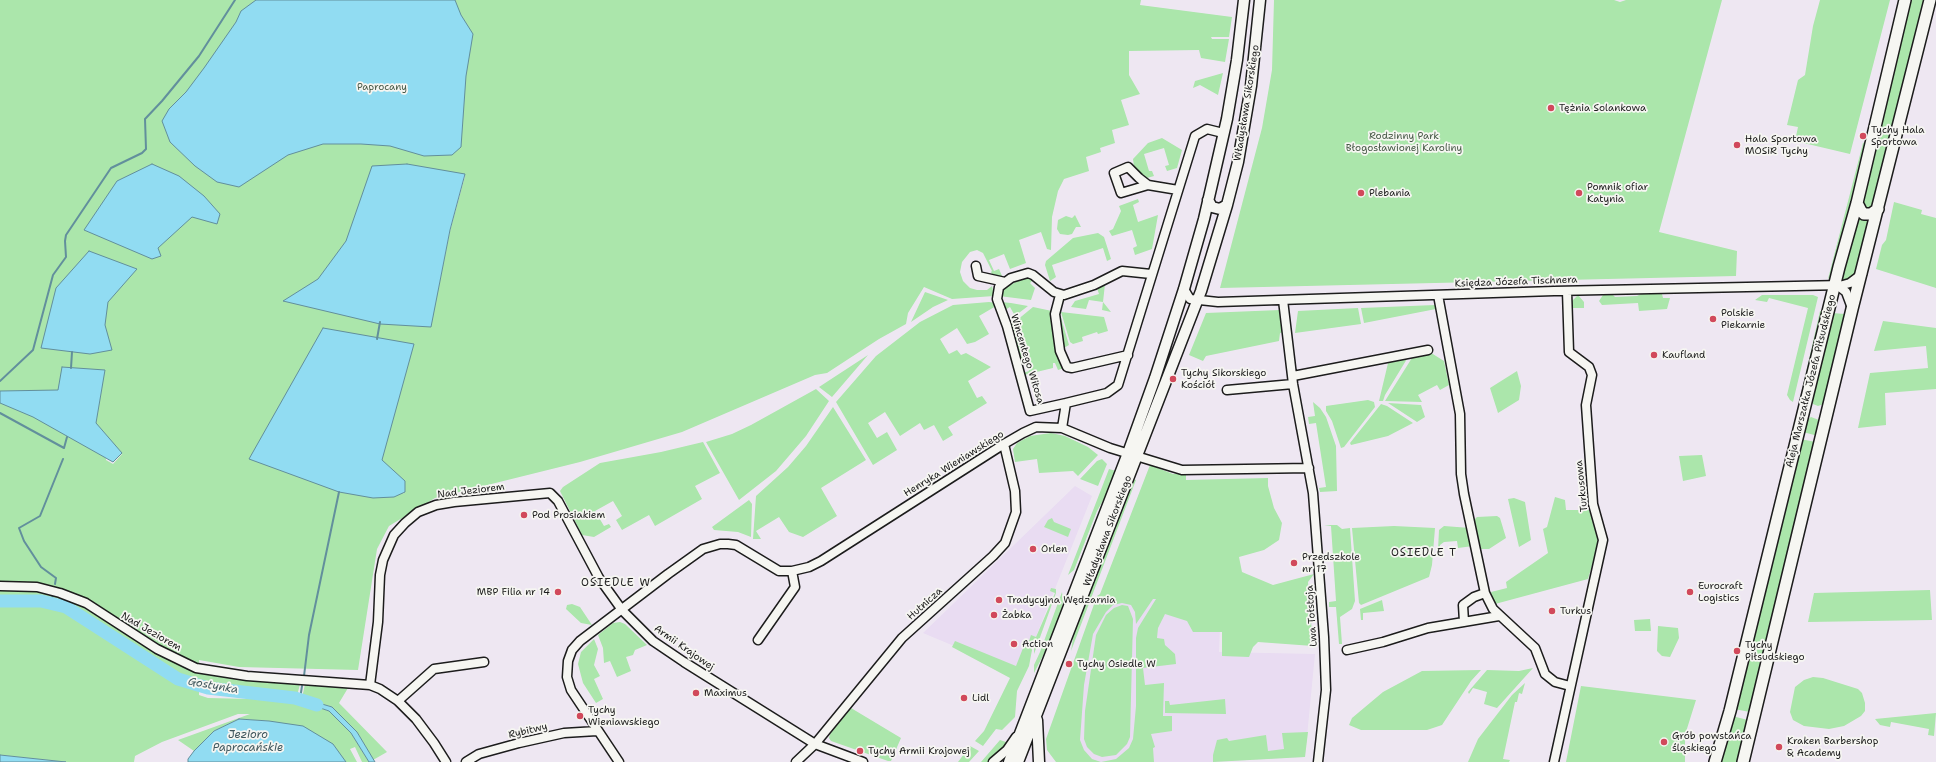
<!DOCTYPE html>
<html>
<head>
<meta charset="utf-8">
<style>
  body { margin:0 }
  canvas { display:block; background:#eee7f2 }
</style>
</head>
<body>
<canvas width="1936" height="762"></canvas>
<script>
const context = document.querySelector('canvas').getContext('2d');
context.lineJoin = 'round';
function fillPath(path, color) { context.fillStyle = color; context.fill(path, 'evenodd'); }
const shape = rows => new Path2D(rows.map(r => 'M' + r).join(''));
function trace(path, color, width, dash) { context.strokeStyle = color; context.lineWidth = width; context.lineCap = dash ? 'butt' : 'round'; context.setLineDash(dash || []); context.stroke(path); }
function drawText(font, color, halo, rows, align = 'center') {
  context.font = font + ' "Shantell Sans",sans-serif'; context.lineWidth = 3.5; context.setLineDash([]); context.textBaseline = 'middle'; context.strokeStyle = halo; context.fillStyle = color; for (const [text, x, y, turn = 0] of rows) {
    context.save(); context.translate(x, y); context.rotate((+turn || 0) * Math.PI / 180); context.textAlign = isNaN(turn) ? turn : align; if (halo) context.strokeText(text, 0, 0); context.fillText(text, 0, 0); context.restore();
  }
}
fillPath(shape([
  [1075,486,1092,496,1021,674,923,633],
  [1100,594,1221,604,1219,652,1315,654,1305,757,1209,762,1084,762,1053,746]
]), '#e9dcf2');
fillPath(shape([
  [0,0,1141,0,1140,5,1232,17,1229,37,1211,37,1212,39,1229,39,1225,62,1201,58,1199,50,1129,51,1129,75,1140,94,1121,100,1129,125,1112,130,1115,143,1100,148,1101,152,1086,157,1089,171,1064,179,1058,191,1052,217,1051,250,1047,249,1041,232,1019,240,1026,263,1010,269,1004,254,989,260,994,271,999,269,1002,276,994,279,991,272,992,271,983,253,977,250,970,252,962,262,960,272,963,281,970,288,977,290,987,290,992,286,994,296,952,299,924,287,908,313,906,324,879,339,827,373,815,375,682,432,580,462,435,498,389,526,377,549,358,670,239,667,199,660,200,673,248,680,300,684,297,696,290,693,199,682,199,695,208,698,293,700,329,711,351,733,369,762,362,762,355,747,350,749,357,762,336,762,269,721,239,719,214,731,194,751,178,740,250,714,238,714,162,742,135,756,134,762,66,762,0,755],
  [463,175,465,176,450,231,435,304,435,293],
  [102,386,96,420,96,421,92,413],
  [104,436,122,454,113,464,106,460],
  [389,468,405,483,404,494],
  [1274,0,1614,0,1620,2,1626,0,1722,0,1659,232,1737,251,1736,276,1220,288,1262,128,1272,70],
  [1820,0,1890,0,1850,154,1795,141,1798,127,1787,125,1798,80,1805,75,1813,26],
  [1910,0,1926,0,1875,205,1868,209,1863,204,1863,200,1877,146,1877,130],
  [1223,73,1218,95,1200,85,1193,88,1195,81],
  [1162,138,1182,150,1177,168,1167,171,1165,166,1169,165,1164,148,1144,154,1149,171,1152,171,1154,176,1147,178,1134,167,1133,159,1148,143],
  [1865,142,1833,275,1828,279,1863,143],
  [1138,199,1139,202,1133,205,1138,222,1158,215,1152,249,1135,255,1133,248,1137,246,1132,230,1112,236,1109,231,1113,229,1121,211,1119,206],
  [1894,202,1922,210,1921,214,1936,218,1936,288,1876,269,1882,245,1886,240],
  [1075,215,1081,227,1076,227,1072,234,1068,235,1060,234,1057,229,1058,220,1066,216,1072,218],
  [1857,216,1863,220,1871,221,1859,270,1850,280,1840,283],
  [1098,233,1104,237,1111,259,1107,261,1103,248,1052,265,1056,277,1050,281,1045,265,1046,261,1073,238],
  [1023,278,1030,278,1033,280,1030,283,1035,288,1031,300,999,296,1003,289],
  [1105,284,1103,302,1111,312,1102,310,1103,302,1089,300,1086,309,1071,307,1075,301,1099,294,1097,288],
  [925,292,948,300,933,307,911,322],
  [1641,294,1662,294,1663,298,1670,298,1667,309,1639,311,1638,303,1602,305,1599,301,1603,295,1613,295,1615,297,1637,296],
  [1578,295,1584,302,1584,308,1572,308,1572,301],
  [1762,295,1813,295,1818,297,1793,402,1790,400,1787,395,1808,308,1769,298,1767,302,1755,300],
  [989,302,996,303,996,306,979,316,989,334,975,342,967,344,957,328,940,339,949,354,957,350,961,355,966,353,991,367,968,381,977,398,982,396,987,403,948,427,953,435,943,441,934,425,924,430,920,423,900,436,885,412,868,423,877,438,887,432,897,450,873,465,836,402,876,356,920,322,953,305],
  [1001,302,1011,303,1028,306,1015,316,1010,307,1003,311],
  [1435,305,1436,309,1364,323,1361,308],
  [1033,307,1052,311,1059,361,1064,368,1058,370,1055,363,1053,363,1053,368,1024,375,1023,373,1029,371,1027,361,1021,362,1011,325],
  [1358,308,1361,324,1295,333,1298,311],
  [1280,310,1284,332,1280,333,1279,341,1206,356,1203,361,1189,355,1206,313],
  [1059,311,1069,345,1062,349,1058,313],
  [1820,311,1824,311,1803,396,1800,399],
  [1061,312,1104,317,1108,331,1098,334,1097,332,1082,337,1083,341,1073,344,1070,342],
  [1832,313,1845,314,1832,369,1827,403,1818,406,1813,404,1811,400],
  [1883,321,1936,328,1936,389,1885,393,1886,425,1858,428,1870,373,1928,368,1926,346,1874,351],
  [1428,351,1444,361,1449,385,1440,390,1437,385,1418,395,1422,402,1385,401,1415,353],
  [1410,354,1385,395,1383,401,1379,401,1389,359],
  [868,355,832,397,819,387],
  [1517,371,1521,386,1519,400,1498,413,1490,388],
  [816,389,829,401,806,436,776,471,739,500,706,442,732,434,751,425],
  [1368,400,1374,402,1375,407,1344,447,1341,448,1332,421,1326,411,1326,406],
  [1313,402,1320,408,1326,417,1336,446,1337,491,1320,492,1319,488,1326,487,1316,423,1309,424,1308,417,1315,416],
  [1388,403,1421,405,1425,417,1417,422],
  [1381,404,1387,406,1413,423,1388,436,1351,445,1350,443],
  [833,407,866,460,821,488,837,516,803,537,789,532,779,517,756,531,761,539,753,539,756,496,788,467,806,446],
  [1811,417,1819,420,1820,425,1818,436,1803,432,1807,420],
  [1051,433,1065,436,1088,447,1098,455,1078,476,1073,471,1039,473,1037,459,1015,462,1013,449,1017,443,1030,436],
  [1800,439,1816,442,1750,712,1734,709],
  [703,442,720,473,695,486,702,499,655,526,649,515,622,530,616,520,622,516,613,501,595,511,604,526,609,524,611,527,594,537,582,535,560,491,563,487,600,463,661,452],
  [1702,455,1706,476,1683,481,1679,456],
  [1102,459,1107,464,1098,486,1080,479,1097,461],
  [1150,465,1173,474,1186,473,1186,480,1268,478,1268,486,1274,508,1282,523,1279,540,1264,550,1239,557,1242,572,1273,585,1314,574,1308,582,1313,646,1258,642,1253,647,1249,657,1222,656,1222,632,1193,632,1187,621,1165,614,1158,628,1157,638,1164,639,1165,645,1175,654,1176,664,1143,668,1145,685,1164,683,1163,716,1172,716,1172,731,1151,734,1155,747,1153,748,1154,762,1056,762,1047,750,1046,739,1097,596,1100,594],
  [1153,599,1156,599,1138,628,1136,638,1136,706,1133,739,1129,748,1116,759,1101,762,1092,759,1084,750,1080,740,1084,685,1093,634,1106,612,1113,605,1122,603,1131,605,1135,612,1136,624],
  [1109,469,1116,471,1109,490,1097,511,1074,570,1068,575],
  [1133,479,1136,480,1071,651,1074,632],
  [1555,497,1565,500,1566,510,1589,510,1597,534,1598,545,1588,579,1495,604,1493,601,1491,592,1507,588,1506,582,1548,553,1543,529,1547,527],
  [1514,498,1525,502,1531,540,1519,547,1508,499],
  [749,500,752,504,751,537,738,532,714,530,712,527],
  [1497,516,1500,518,1506,538,1489,549,1481,549,1478,546,1473,521,1477,517],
  [1052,518,1054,522,1071,529,1068,537,1044,527,1048,520],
  [1324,525,1337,525,1342,529,1350,528,1355,601,1352,609,1340,617,1342,644,1339,644,1336,607,1329,607,1329,602,1336,601,1331,526],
  [1394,526,1435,528,1432,565,1429,577,1361,605,1359,603,1352,528],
  [1444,526,1470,528,1473,546,1458,548,1457,541,1444,542,1440,545,1440,550,1438,550,1439,530],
  [1051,588,1056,589,1056,593,1034,654,1034,646,1029,641,1031,635,1036,637,1055,593,1050,591],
  [1930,590,1932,620,1808,622,1814,593],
  [1062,592,1063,601,1061,614,1050,642,1034,673,1034,665,1040,652],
  [1382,600,1384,611,1363,613,1363,620,1361,620,1360,609],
  [572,604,580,607,592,625,581,623,566,609,567,605],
  [1122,605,1128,606,1133,619,1130,737,1127,744,1116,755,1102,757,1094,754,1087,747,1084,739,1085,711,1096,635,1106,615,1114,608],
  [1650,619,1651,631,1635,631,1634,620],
  [620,622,625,624,647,645,635,650,633,655,626,657,631,671,617,677,610,661,604,663,603,648,598,635,613,623],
  [1658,626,1678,628,1679,638,1670,657,1662,656,1657,651],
  [594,639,598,649,594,665,600,676,594,679,603,699,596,703,583,683,578,664,581,652],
  [955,641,1016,666,1025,643,1030,645,1032,650,1029,666,1017,691,1015,717,1002,730,996,729,983,746,975,741,984,731,1010,678,952,647],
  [1533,668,1497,708,1484,704,1487,692,1473,688,1469,694,1468,692,1487,670,1519,671],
  [1481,670,1471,681,1442,725,1427,730,1361,730,1349,725,1352,718,1383,692,1422,671],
  [1813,677,1823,678,1858,689,1862,693,1865,703,1865,711,1861,716,1844,726,1829,729,1804,726,1793,720,1790,712,1795,687,1804,680],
  [1525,683,1522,694,1519,693,1517,702,1515,702,1503,759,1510,760,1509,762,1468,762,1478,739,1512,695],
  [305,684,348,688,339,703,387,752,373,760,357,732,332,707,302,698],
  [1581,686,1696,700,1685,735,1685,762,1566,762],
  [1225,699,1226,714,1165,713,1165,701,1169,701,1170,705],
  [851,708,901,738,891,761,888,761,831,741,829,738,830,734],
  [1936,713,1934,736,1928,735,1929,729,1891,722,1890,727,1880,725,1875,719],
  [1732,716,1748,720,1738,762,1720,762],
  [1308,732,1305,757,1213,762,1213,755,1217,740,1227,738,1229,741,1266,735,1268,751,1284,749,1282,733],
  [1000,740,1009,743,998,755,989,762,981,762],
  [970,746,979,751,969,762,958,762]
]), '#abe6ab');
const water = shape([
  [256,0,455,0,461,15,473,34,466,76,461,147,452,155,424,156,390,146,361,144,323,144,288,155,239,187,217,182,195,166,170,142,162,121,169,109,186,92,204,68,236,22,241,11,256,0],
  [152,164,179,176,204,196,220,214,217,224,192,217,158,248,161,256,152,259,84,230,117,181,152,164],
  [407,164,465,174,450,230,431,327,380,324,283,301,318,279,346,241,372,166,407,164],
  [89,251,137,269,108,302,105,325,112,350,90,354,41,348,56,288,89,251],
  [323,328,414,344,382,460,405,481,405,492,394,497,373,498,339,492,249,459,323,328],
  [62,367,105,370,96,423,122,453,113,462,33,417,0,403,0,391,58,390,62,367],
  [302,698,332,707,357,732,375,762,369,762,351,733,329,711,300,701,302,698],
  [239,719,269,721,303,726,333,744,346,762,188,762,188,759,194,751,214,731,239,719],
  [0,755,66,762,0,762,0,755]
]);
fillPath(water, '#91dcf2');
trace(water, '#628f9c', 1);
trace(shape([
  [377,339,380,322],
  [71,368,72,352],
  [0,381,33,350,53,275,66,257,65,241,66,235,111,168,142,153,146,149,145,119,162,101,199,56,235,0],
  [0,413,64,448,67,437],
  [55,584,56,578,41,567,24,541,19,528,40,516,63,459],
  [51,603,53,595],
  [304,676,309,635,339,492],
  [300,699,302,686]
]), '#628f9c', 2);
trace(shape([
  [0,601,41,601,66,607,178,679,208,688,295,698,317,705]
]), '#91dcf2', 13);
const minor = shape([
  [1148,185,1121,193,1114,173,1128,167,1139,178,1148,185,1178,190],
  [976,266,978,276,1005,282],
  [1837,285,1846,292,1852,308],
  [1184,289,1190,299,1218,302,1554,291,1843,285,1850,283,1862,274],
  [1060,295,1055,314,1060,351,1067,367,1072,368,1128,355],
  [1438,295,1460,414,1461,474,1464,494,1485,593,1493,609,1535,648,1545,674,1555,682,1570,686],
  [1283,300,1293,384,1313,493,1324,637,1326,690,1318,762],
  [1293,376,1428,350],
  [1227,390,1293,384],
  [1066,403,1030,411,1007,326,997,299,999,287,1011,278,1028,273,1033,275,1054,292,1064,295,1094,285,1122,271,1151,274],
  [1062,428,1066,403,1107,393,1118,385,1195,136,1207,129,1223,133],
  [0,586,37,587,60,593,86,603,157,649,196,668,247,676,370,685,380,689,398,701,416,719,434,743,446,762],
  [1464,622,1463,605,1474,597,1485,593],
  [758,640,795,587,792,571],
  [1347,650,1383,642,1428,628,1499,616],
  [370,685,378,622,380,575,383,560,394,535,405,523,418,512,436,505,454,502,550,493,558,501,599,578,622,610,653,641,684,662,815,744,863,762],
  [398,701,434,669,484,662],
  [466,762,479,754,519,743,564,733,597,731],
  [619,762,571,690,567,677,568,661,572,650,580,641,668,574,703,549,720,544,728,544,736,545,779,571,792,571,809,567,821,561,1004,444,1023,433,1036,427,1062,428,1110,448,1182,470,1309,468],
  [796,762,815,744,902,638,993,556,1005,543,1016,512,1015,491,1004,444],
  [993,762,1007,750,1016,737],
  [1554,762,1603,540,1593,504,1586,405,1592,375,1589,367,1569,352,1567,291]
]);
const tertiary = shape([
  [1208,200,1212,207,1220,209,1227,205],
  [1037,720,1039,762],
  [1009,762,1128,453,1155,378,1184,289,1204,219,1227,119,1237,60,1244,0],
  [1018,762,1201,291,1227,205,1238,162,1251,86,1260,0]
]);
const secondary = shape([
  [1857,203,1861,211,1864,214,1871,214,1878,209],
  [1715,762,1730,711,1839,267,1857,203,1905,0],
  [1743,762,1852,309,1930,0]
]);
trace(minor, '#1c1c1c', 11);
trace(tertiary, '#1c1c1c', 13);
trace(secondary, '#1c1c1c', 14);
trace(minor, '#f6f6f2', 8);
trace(tertiary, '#f6f6f2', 10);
trace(secondary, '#f6f6f2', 11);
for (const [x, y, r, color] of [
  [1551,108,4,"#d1495b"],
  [1863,136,4,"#d1495b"],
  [1737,145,4,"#d1495b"],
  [1361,193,4,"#d1495b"],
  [1579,193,4,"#d1495b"],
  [1713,319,4,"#d1495b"],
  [1654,355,4,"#d1495b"],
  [1173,379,4,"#d1495b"],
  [524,515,4,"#d1495b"],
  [1033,549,4,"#d1495b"],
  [1294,563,4,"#d1495b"],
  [558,592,4,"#d1495b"],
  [1690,592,4,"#d1495b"],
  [999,600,4,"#d1495b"],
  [1552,611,4,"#d1495b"],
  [994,615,4,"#d1495b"],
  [1014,644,4,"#d1495b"],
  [1737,651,4,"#d1495b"],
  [1069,664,4,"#d1495b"],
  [696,693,4,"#d1495b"],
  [964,698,4,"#d1495b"],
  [580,716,4,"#d1495b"],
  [1664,742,4,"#d1495b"],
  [1779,747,4,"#d1495b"],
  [860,751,4,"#d1495b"]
]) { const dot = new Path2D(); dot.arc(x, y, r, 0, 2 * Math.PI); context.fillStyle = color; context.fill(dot); trace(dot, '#f6f6f2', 1.5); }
drawText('10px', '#475947', '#f6f6f2', [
  ["Paprocany",382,87],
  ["Rodzinny Park",1404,136],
  ["Błogosławionej Karoliny",1404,148]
]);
drawText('10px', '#1c1c1c', '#f6f6f2', [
  ["Władysława Sikorskiego",1247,103,-81],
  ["Księdza Józefa Tischnera",1516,282,-2],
  ["Wincentego Witosa",1027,359,73],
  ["Aleja Marszałka Józefa Piłsudskiego",1811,381,-76],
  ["Henryka Wieniawskiego",954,464,-32],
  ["Turkusowa",1582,486,-96],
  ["Nad Jeziorem",471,491,-7],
  ["Władysława Sikorskiego",1108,531,-69],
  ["Hutnicza",925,604,-42],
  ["Lwa Tołstoja",1312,616,-94],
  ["Nad Jeziorem",151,632,30],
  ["Armii Krajowej",684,648,35],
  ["Rybitwy",528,731,-13]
]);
drawText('10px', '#1c1c1c', '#f6f6f2', [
  ["Tężnia Solankowa",1559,108],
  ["Tychy Hala",1871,130],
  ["Sportowa",1871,142],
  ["Hala Sportowa",1745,139],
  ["MOSiR Tychy",1745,151],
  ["Pomnik ofiar",1587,187],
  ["Katynia",1587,199],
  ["Plebania",1369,193],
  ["Polskie",1721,313],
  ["Piekarnie",1721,325],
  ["Kaufland",1662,355],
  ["Tychy Sikorskiego",1181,373],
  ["Kościół",1181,385],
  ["Pod Prosiakiem",532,515],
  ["Orlen",1041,549],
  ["Przedszkole",1302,557],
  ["nr 17",1302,569],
  ["Eurocraft",1698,586],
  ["Logistics",1698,598],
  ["MBP Filia nr 14",550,592,"right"],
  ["Tradycyjna Wędzarnia",1007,600],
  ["Turkus",1560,611],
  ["Żabka",1002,615],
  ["Action",1022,644],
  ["Tychy",1745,645],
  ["Piłsudskiego",1745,657],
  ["Tychy Osiedle W",1077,664],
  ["Maximus",704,693],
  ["Lidl",972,698],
  ["Tychy",588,710],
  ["Wieniawskiego",588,722],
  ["Grób powstańca",1672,736],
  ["śląskiego",1672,748],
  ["Kraken Barbershop",1787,741],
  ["& Academy",1787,753],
  ["Tychy Armii Krajowej",868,751]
], 'left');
context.letterSpacing = '1px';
drawText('11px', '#1c1c1c', '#f6f6f2', [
  ["OSIEDLE T",1424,553],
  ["OSIEDLE W",616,583]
]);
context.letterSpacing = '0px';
drawText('italic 11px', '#3f565c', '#f6f6f2', [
  ["Gostynka",213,686,10],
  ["Jezioro",248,735],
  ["Paprocańskie",248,748]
]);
</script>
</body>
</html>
